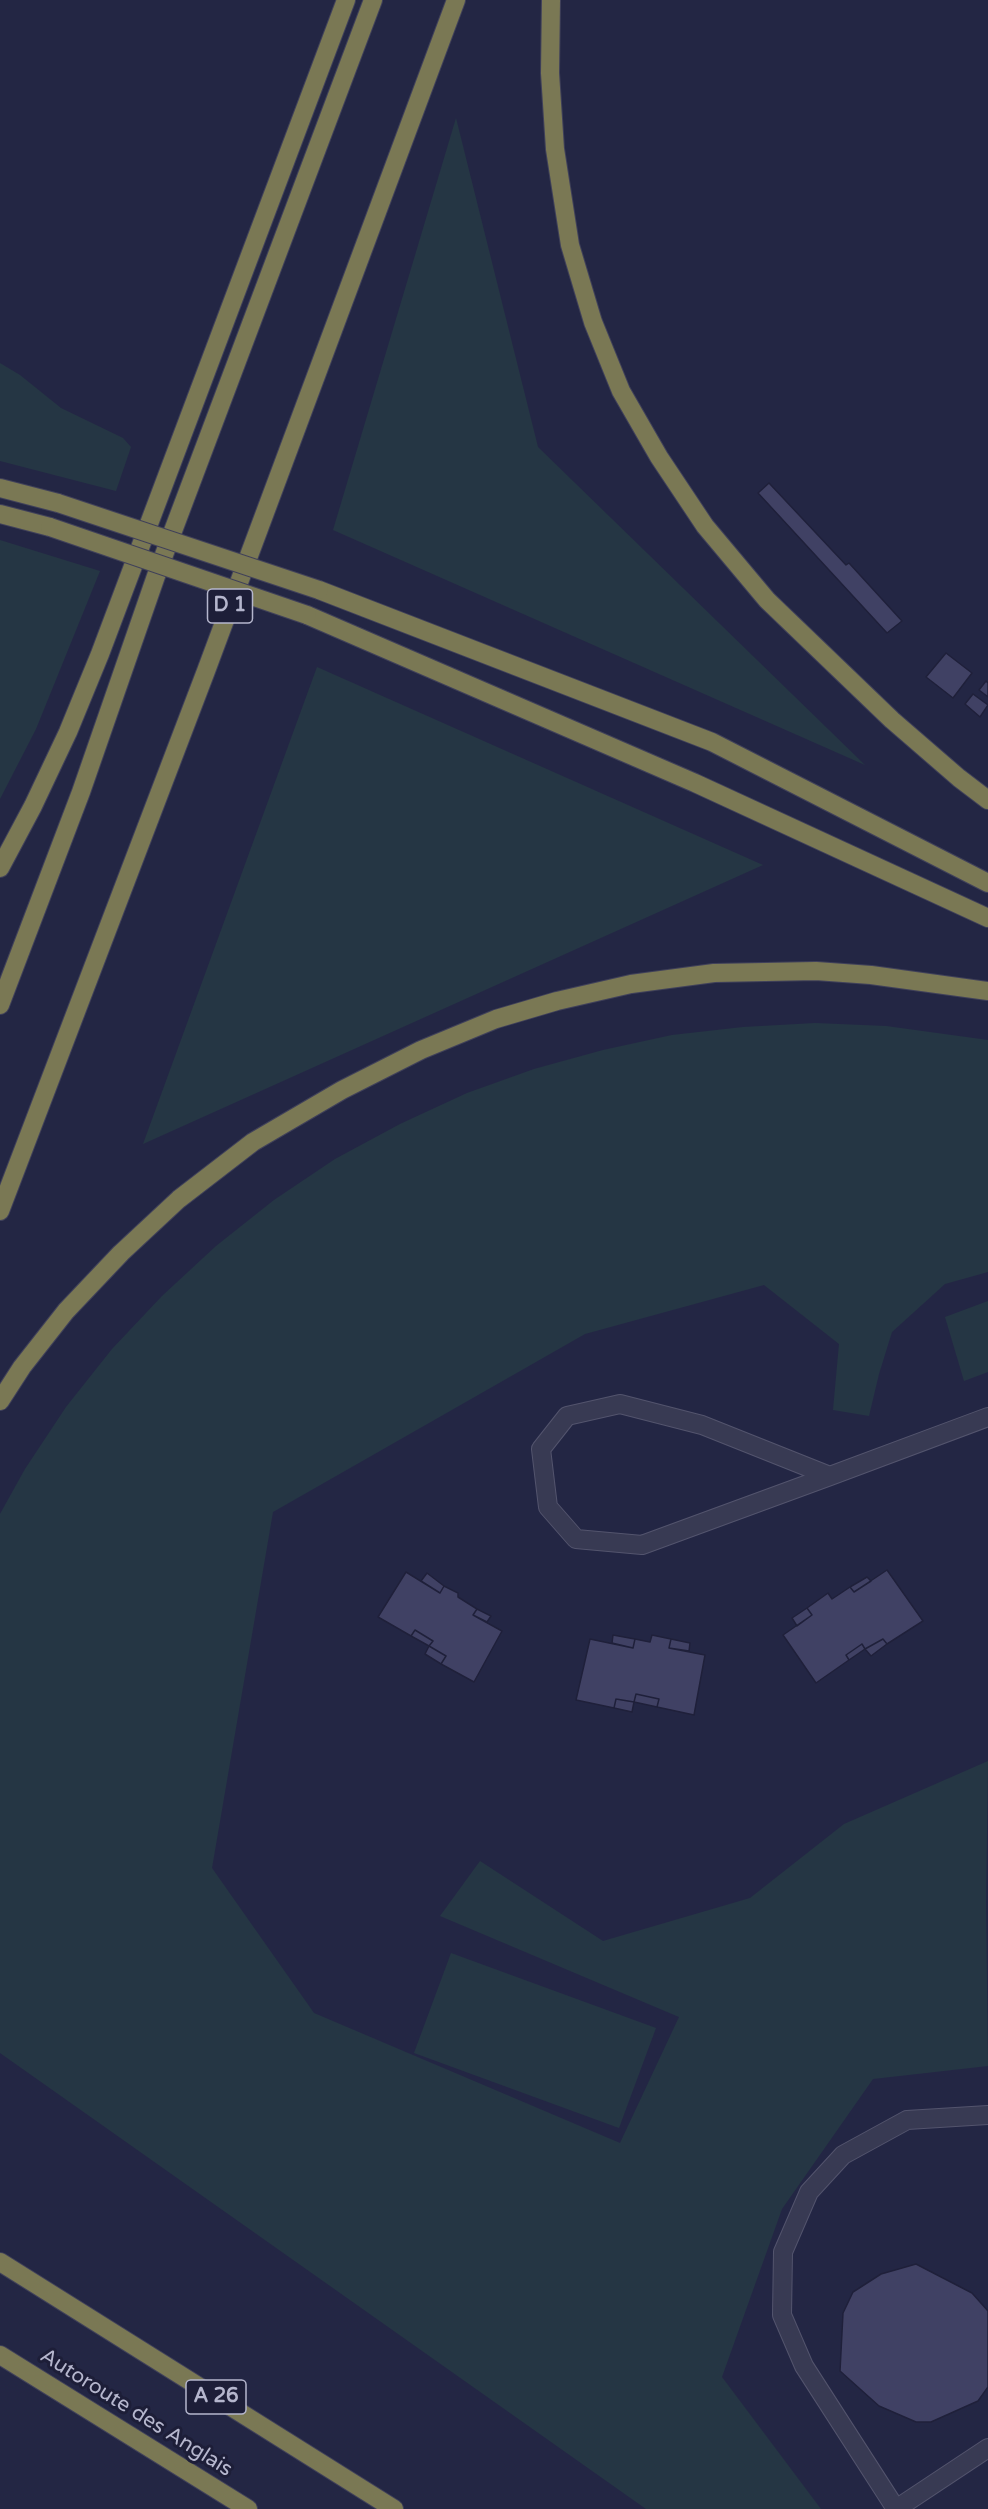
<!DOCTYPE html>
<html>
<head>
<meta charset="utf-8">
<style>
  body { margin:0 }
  canvas { display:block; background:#232644 }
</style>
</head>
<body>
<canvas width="988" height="2509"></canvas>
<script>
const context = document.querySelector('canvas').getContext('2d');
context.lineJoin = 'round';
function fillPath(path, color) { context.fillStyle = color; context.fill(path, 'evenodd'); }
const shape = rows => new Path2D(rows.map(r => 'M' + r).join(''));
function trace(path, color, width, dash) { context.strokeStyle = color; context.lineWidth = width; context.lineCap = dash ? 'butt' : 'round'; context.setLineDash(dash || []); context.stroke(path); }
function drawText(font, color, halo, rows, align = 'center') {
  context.font = font + ' "Varela Round",sans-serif'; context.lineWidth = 6; context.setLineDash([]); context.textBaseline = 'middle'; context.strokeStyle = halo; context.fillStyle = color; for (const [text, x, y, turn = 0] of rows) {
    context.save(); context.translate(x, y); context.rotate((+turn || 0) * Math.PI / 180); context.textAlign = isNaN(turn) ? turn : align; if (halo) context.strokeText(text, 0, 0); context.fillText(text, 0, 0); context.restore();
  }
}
fillPath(shape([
  [456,118,538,447,865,765,333,530],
  [0,363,20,375,61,408,123,438,131,447,116,491,0,461],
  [0,540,100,571,36,729,0,799],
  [317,667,763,865,143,1144],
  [815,1023,886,1026,988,1040,988,1272,945,1284,892,1332,879,1374,869,1416,833,1410,839,1344,764,1285,585,1334,273,1512,212,1868,314,2013,620,2143,679,2017,440,1916,480,1861,603,1941,750,1898,844,1824,988,1761,986,1903,988,2066,873,2079,782,2209,722,2377,821,2509,646,2509,0,2053,0,1514,25,1469,66,1407,112,1349,162,1296,216,1246,274,1200,335,1159,400,1124,467,1093,534,1069,603,1050,672,1035,743,1027],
  [988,1301,988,1372,964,1381,945,1317],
  [451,1953,656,2028,619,2128,414,2053]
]), '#253644');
const building = shape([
  [769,483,846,565,849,563,902,621,887,633,758,493,769,483],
  [946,653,972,673,953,698,926,677,946,653],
  [986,681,988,683,988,697,979,690,986,681],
  [973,694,988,705,980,717,965,704,973,694],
  [887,1570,923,1621,887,1644,883,1639,865,1649,862,1644,846,1655,849,1660,816,1683,783,1635,812,1615,807,1608,828,1593,832,1599,850,1587,854,1592,887,1570],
  [406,1572,440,1593,444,1586,458,1593,458,1597,477,1609,473,1615,502,1631,474,1682,441,1664,446,1656,429,1646,433,1641,415,1630,411,1636,378,1617,406,1572],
  [427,1573,444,1586,440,1593,421,1581,427,1573],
  [867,1577,871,1581,854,1592,850,1587,867,1577],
  [807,1608,812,1615,797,1626,792,1618,807,1608],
  [477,1609,491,1616,487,1622,473,1615,477,1609],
  [415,1630,433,1641,429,1646,411,1636,415,1630],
  [613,1635,635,1639,633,1648,612,1643,613,1635],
  [652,1635,671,1639,669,1648,705,1655,694,1715,657,1707,659,1699,636,1694,634,1702,616,1699,614,1708,576,1700,590,1639,633,1648,635,1639,650,1642,652,1635],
  [671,1639,690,1643,689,1651,669,1648,671,1639],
  [883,1639,887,1644,871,1656,865,1649,883,1639],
  [862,1644,865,1649,849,1660,846,1655,862,1644],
  [429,1646,446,1656,441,1664,425,1654,429,1646],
  [636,1694,659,1699,657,1707,634,1702,636,1694],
  [616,1699,634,1702,632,1712,614,1708,616,1699],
  [916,2264,972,2293,988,2311,988,2387,978,2401,931,2422,916,2422,879,2406,840,2371,843,2313,853,2292,881,2274,916,2264]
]);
fillPath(building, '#404164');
trace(building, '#1f203a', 1.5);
const lane = shape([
  [830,1476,702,1425,620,1404,567,1416,541,1449,548,1507,576,1539,642,1545,830,1476,988,1417],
  [988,2115,907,2120,843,2155,809,2192,783,2252,782,2315,804,2366,896,2509,988,2448]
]);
const highway = shape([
  [551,0,550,73,555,149,570,245,593,322,621,391,659,457,705,526,767,600,892,720,959,778,988,800],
  [0,488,58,503],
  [0,514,50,527],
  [319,590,712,742,988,883],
  [307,615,695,783,988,918],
  [0,868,33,806,68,732,100,654,346,0],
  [0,1005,81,792,156,576,373,0],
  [0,1211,206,671,456,0],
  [0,1401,22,1367,66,1311,121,1253,179,1199,253,1142,342,1090,421,1050,496,1019,557,1001,631,984,714,973,816,971,871,975,988,991],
  [0,2262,394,2509],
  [0,2355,248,2509]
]);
trace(lane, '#53546d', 20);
trace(highway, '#40415a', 20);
trace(lane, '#383a53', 18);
trace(highway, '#7a7854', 18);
const highwayBridge = shape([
  [58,503,319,590],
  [50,527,307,615]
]);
trace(highwayBridge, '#40415a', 20, []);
trace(highwayBridge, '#7a7854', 18);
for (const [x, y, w] of [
  [230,606,45],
  [216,2397,60]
]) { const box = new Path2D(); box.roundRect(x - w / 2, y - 17, w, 34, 4.5); context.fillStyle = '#1d1e38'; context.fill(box); trace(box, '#b5b6cd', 1.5); }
drawText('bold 20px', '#b5b6cd', null, [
  ["D 1",230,606],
  ["A 26",216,2397]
]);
drawText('21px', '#b5b6cd', '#1d1e38', [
  ["Autoroute des Anglais",136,2413,32]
]);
</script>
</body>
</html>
